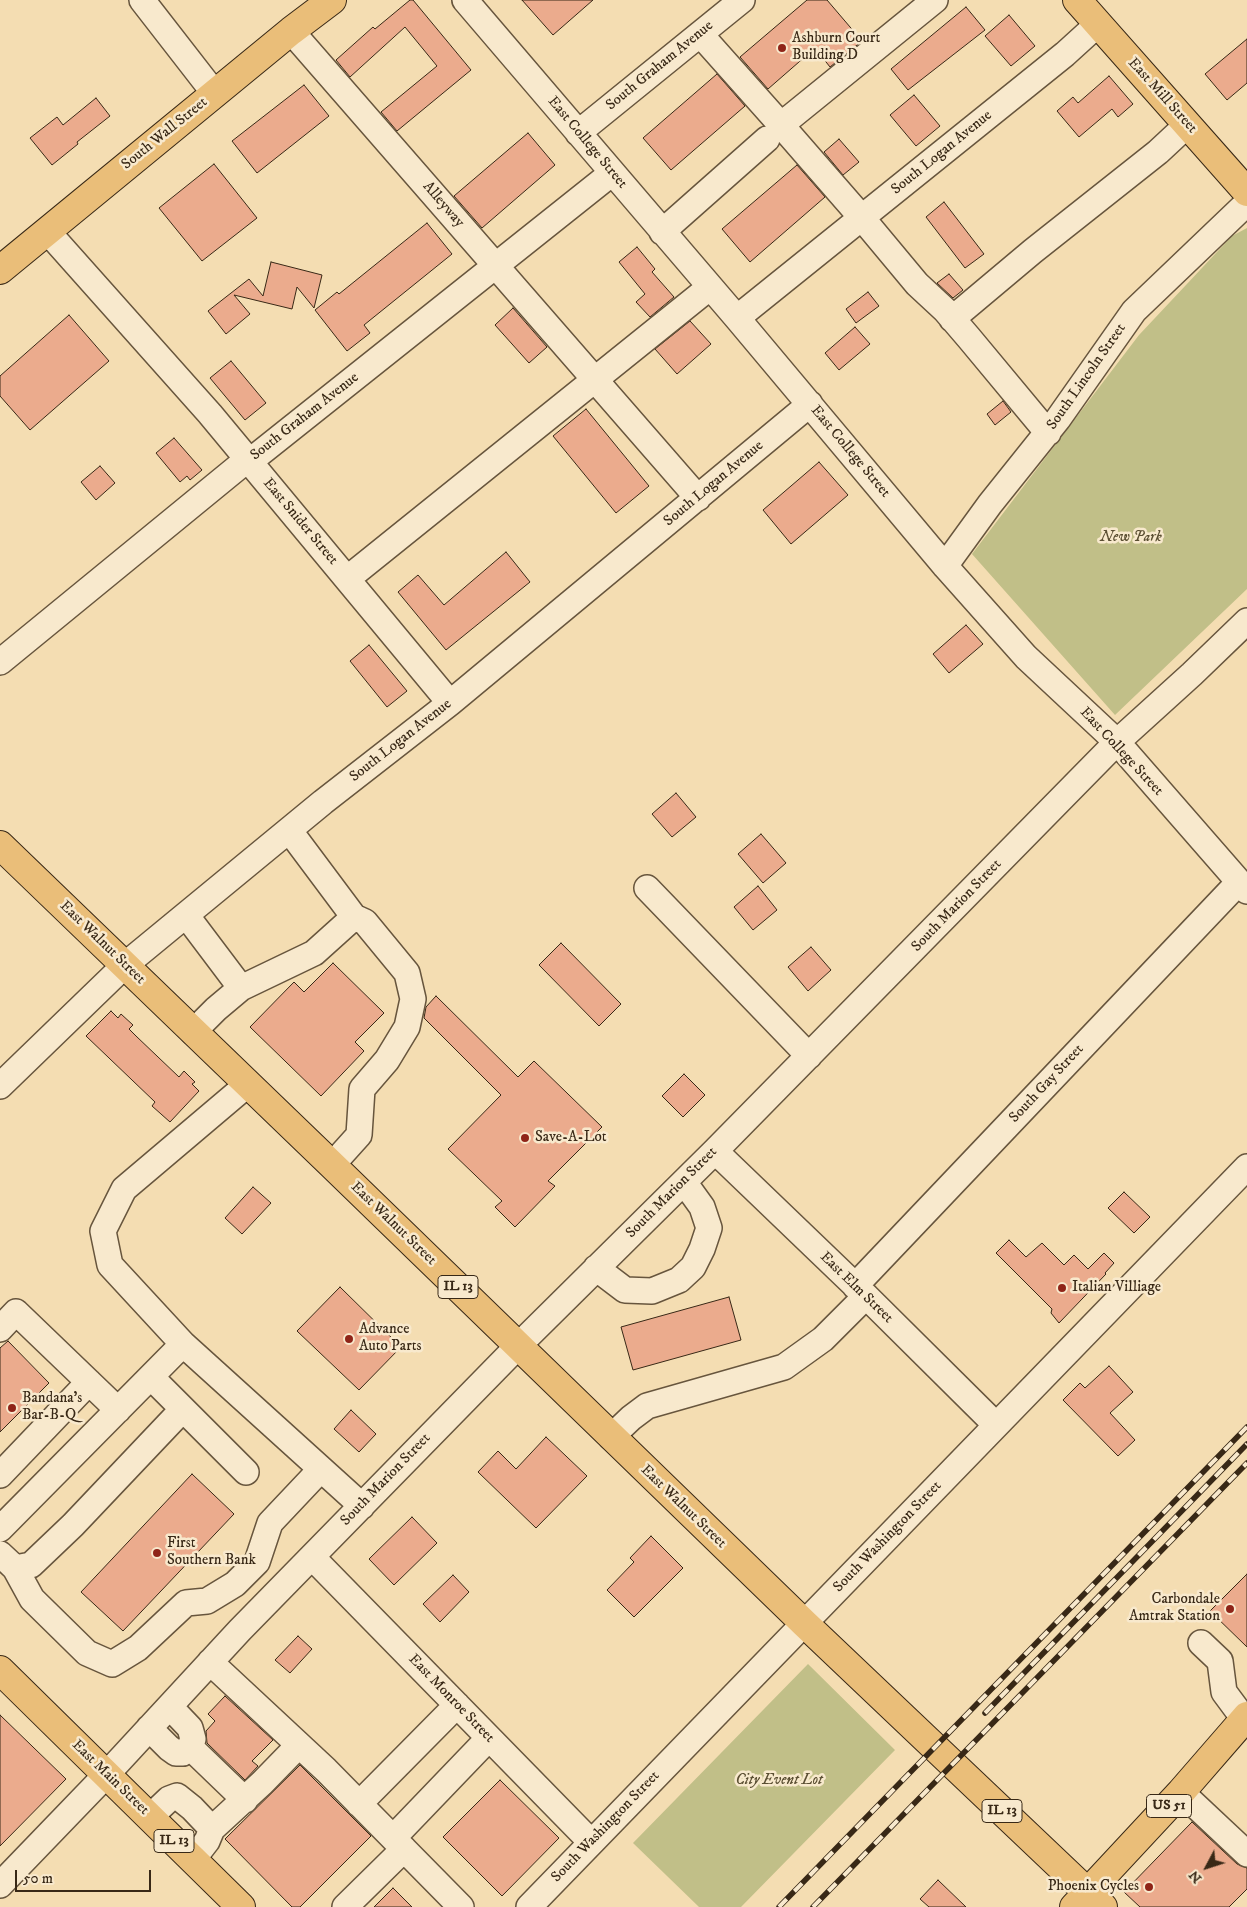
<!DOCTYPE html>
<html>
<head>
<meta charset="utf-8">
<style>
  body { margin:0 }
  #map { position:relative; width:1247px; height:1907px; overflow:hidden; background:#f4ddb2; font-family:"IM FELL DW Pica",serif }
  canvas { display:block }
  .north { position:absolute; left:1182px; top:1842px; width:50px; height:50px; -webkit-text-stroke:4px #f8e9cd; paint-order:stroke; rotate:230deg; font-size:14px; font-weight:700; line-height:20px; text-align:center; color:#382816 }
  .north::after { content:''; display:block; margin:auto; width:18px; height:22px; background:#382816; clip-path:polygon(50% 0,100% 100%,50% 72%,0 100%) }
  .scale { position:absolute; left:15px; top:1870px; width:136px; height:22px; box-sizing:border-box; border:2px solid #382816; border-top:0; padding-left:6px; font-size:15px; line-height:18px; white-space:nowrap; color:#382816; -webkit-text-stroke:4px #f8e9cd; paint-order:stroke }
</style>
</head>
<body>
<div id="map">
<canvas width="1247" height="1907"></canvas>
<div class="north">N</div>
<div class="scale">50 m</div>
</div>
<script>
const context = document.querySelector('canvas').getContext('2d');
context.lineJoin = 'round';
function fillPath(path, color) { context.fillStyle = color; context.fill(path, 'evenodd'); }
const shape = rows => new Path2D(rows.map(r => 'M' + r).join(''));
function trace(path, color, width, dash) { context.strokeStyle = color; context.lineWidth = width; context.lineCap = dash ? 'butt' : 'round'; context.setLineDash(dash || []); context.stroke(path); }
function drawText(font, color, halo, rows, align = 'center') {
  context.font = font + ' "IM FELL DW Pica",serif'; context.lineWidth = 5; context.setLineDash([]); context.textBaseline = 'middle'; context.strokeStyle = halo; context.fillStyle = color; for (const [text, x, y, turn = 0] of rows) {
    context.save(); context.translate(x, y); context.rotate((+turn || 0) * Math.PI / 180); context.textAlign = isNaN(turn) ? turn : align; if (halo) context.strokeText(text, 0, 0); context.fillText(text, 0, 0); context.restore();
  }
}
fillPath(shape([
  [1247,228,1247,589,1115,715,972,554,1139,335,1232,236],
  [808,1664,895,1750,741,1907,699,1907,633,1843]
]), '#c1bf88');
const building = shape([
  [410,0,413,0,471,70,397,131,381,112,437,66,405,27,350,77,336,60,373,27,375,29,410,0],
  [522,0,593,0,553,35,522,0],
  [807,0,827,0,862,41,830,67,815,48,768,89,740,57,807,0],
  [966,7,985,30,908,90,891,69,966,7],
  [1009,15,1035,46,1011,66,985,36,1009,15],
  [1247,39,1247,83,1227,100,1205,74,1247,39],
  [717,74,745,106,671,170,643,138,717,74],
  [1109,76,1133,104,1118,117,1112,109,1079,137,1057,111,1073,97,1078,103,1109,76],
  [304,85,329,116,257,173,232,141,304,85],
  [914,95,940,126,916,146,890,115,914,95],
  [96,98,110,116,77,142,78,144,52,165,30,138,57,117,63,125,96,98],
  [528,133,555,165,482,228,454,196,528,133],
  [839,139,859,162,843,175,824,152,839,139],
  [214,164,257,218,202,261,159,208,214,164],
  [797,165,825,197,750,262,722,229,797,165],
  [944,202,984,254,965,268,926,217,944,202],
  [427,223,452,254,364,325,370,333,347,351,315,310,337,292,339,294,427,223],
  [637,247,655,269,652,272,674,297,650,317,636,302,645,294,619,262,637,247],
  [271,262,322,275,314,308,297,287,292,309,234,295,250,314,226,334,208,311,249,279,263,296,271,262],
  [949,274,963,290,953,298,937,283,949,274],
  [868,292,879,306,856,323,846,309,868,292],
  [513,308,547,347,529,363,495,325,513,308],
  [69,315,109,361,30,430,0,396,0,376,69,315],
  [690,321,711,344,677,374,655,349,690,321],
  [855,327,870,344,839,370,825,353,855,327],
  [231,361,266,403,245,420,210,378,231,361],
  [1003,401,1011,412,995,425,987,414,1003,401],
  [586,409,649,486,616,513,553,436,586,409],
  [174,438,202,470,190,480,187,476,180,482,156,453,174,438],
  [819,462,848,495,791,544,763,510,819,462],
  [100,466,115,483,96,500,81,482,100,466],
  [506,552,530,582,446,650,398,592,418,575,444,605,506,552],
  [966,625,983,644,949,673,933,654,966,625],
  [369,645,407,691,387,707,350,661,369,645],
  [676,793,696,817,672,837,652,814,676,793],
  [761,834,786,863,763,883,738,854,761,834],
  [758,886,777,910,753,930,734,907,758,886],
  [561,943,621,1004,599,1026,539,965,561,943],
  [811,947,831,970,808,991,788,967,811,947],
  [333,963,384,1013,355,1042,364,1051,321,1096,250,1027,294,982,304,992,333,963],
  [436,996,518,1077,534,1061,602,1127,548,1181,555,1186,515,1227,495,1207,502,1201,448,1149,501,1095,424,1018,426,1007,436,996],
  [111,1011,118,1018,121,1014,133,1025,129,1029,136,1036,179,1077,184,1071,195,1082,192,1084,199,1091,170,1122,152,1106,155,1102,86,1036,111,1011],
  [684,1074,705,1095,683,1117,662,1096,684,1074],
  [253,1187,271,1203,242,1234,225,1218,253,1187],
  [1124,1192,1150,1217,1134,1233,1108,1208,1124,1192],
  [1009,1240,1026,1257,1042,1243,1064,1265,1074,1255,1088,1269,1104,1253,1114,1263,1105,1273,1106,1274,1059,1323,1051,1313,1052,1309,996,1253,1009,1240],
  [340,1287,401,1347,359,1390,297,1331,340,1287],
  [729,1297,741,1340,633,1370,621,1327,729,1297],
  [8,1341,49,1383,0,1432,0,1348,8,1341],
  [1109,1366,1133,1392,1110,1413,1135,1440,1118,1456,1063,1400,1080,1383,1085,1388,1109,1366],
  [351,1410,376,1434,359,1452,334,1429,351,1410],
  [546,1437,587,1476,536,1528,478,1472,498,1451,516,1469,546,1437],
  [192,1474,234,1514,123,1631,81,1592,192,1474],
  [412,1517,437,1543,394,1585,369,1559,412,1517],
  [651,1536,683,1568,634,1617,607,1590,634,1562,630,1558,651,1536],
  [1247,1574,1247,1647,1210,1611,1247,1574],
  [453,1575,469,1592,440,1622,423,1604,453,1575],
  [298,1636,312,1649,290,1673,275,1660,298,1636],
  [225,1696,273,1740,252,1761,258,1766,245,1780,207,1743,206,1731,215,1721,208,1714,225,1696],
  [0,1715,66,1779,0,1846,0,1715],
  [300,1765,371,1836,300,1907,292,1907,225,1839,300,1765],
  [500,1780,559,1838,502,1896,443,1837,500,1780],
  [1192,1822,1237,1864,1247,1868,1247,1889,1229,1907,1140,1907,1124,1892,1192,1822],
  [938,1880,966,1907,929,1907,920,1899,938,1880],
  [393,1888,412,1907,374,1907,393,1888]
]);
fillPath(building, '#ebab8d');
trace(building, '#382816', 1);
const minor = shape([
  [142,0,215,94],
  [465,0,737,318,945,566,1026,657,1117,742,1247,891],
  [935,0,781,125,862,218,917,284,945,310,969,338,1048,433],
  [291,31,698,498],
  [700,34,781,125],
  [578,133,742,0],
  [47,231,210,414,450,703],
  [662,232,767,139],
  [737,318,1065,54,1098,24],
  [952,319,1033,251,1158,152,1187,125],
  [945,566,990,504,1058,419,1134,311,1247,203],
  [347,579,710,287],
  [0,662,243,463,249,462,612,173],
  [289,830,354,917],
  [647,888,809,1056],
  [186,915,241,988],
  [193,1032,216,1009,241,988,314,953,354,917,365,922,407,973,413,999,407,1027,387,1060,362,1089,359,1135,332,1165],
  [0,1086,125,965,323,802,450,703,810,404],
  [715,1151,866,1296,996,1425],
  [596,1268,625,1290,652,1291,679,1280,693,1267,702,1249,709,1228,702,1207,684,1182],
  [855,1286,1239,882],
  [0,1329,16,1312,118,1410],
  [183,1344,362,1506],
  [151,1377,246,1472],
  [611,1437,631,1418,647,1406,784,1367,823,1339,866,1296],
  [0,1475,89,1382],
  [0,1529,183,1344,110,1265,103,1231,124,1189,248,1084],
  [0,1554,15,1568,31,1565,73,1525,183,1409],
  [312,1557,591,1842],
  [15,1568,32,1599,87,1653,112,1664,138,1648,186,1603,207,1601,235,1584,257,1562,270,1523,321,1469],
  [1201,1643,1220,1661,1224,1692,1244,1719],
  [210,1662,326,1770,461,1907],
  [149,1728,169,1748,176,1753,183,1753,190,1747,193,1739,190,1728,170,1707],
  [190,1747,245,1800],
  [1181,1792,1247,1854],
  [359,1804,457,1705],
  [150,1817,169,1799,177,1796,192,1808,212,1829,207,1841,193,1859],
  [212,1829,262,1783,299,1745],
  [393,1838,489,1738],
  [0,1885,106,1775,240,1630,518,1346,715,1151,1117,742,1192,674,1247,621],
  [345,1907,404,1849],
  [529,1907,1247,1167]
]);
const major = shape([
  [1077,0,1247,192],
  [0,270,291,31,332,0]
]);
const highway = shape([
  [0,845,332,1165,805,1624,1103,1907],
  [0,1670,241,1907],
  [1074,1907,1181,1792,1247,1716]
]);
trace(minor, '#67553d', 28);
trace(major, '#382816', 30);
trace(highway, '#382816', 30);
trace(minor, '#f8e9cd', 25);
trace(major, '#eabe79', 28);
trace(highway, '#eabe79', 28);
const rail = shape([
  [985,1713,1247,1444],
  [779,1907,1247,1427],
  [813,1907,1247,1463]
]);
trace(rail, '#382816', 5.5);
trace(rail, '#f8e9cd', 4, [11]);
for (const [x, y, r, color] of [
  [782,48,5,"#8f2418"],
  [525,1138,5,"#8f2418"],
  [1062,1288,5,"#8f2418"],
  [349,1339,5,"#8f2418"],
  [12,1408,5,"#8f2418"],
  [157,1553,5,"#8f2418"],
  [1230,1609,5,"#8f2418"],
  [1149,1887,5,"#8f2418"]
]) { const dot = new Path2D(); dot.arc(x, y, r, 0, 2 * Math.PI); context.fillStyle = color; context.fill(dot); trace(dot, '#f8e9cd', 2); }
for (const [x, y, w] of [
  [458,1287,40],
  [1169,1806,45],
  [1002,1811,40],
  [174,1841,40]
]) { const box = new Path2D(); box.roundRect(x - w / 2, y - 11.5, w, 23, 4); context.fillStyle = '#f8e9cd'; context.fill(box); trace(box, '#382816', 1); }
drawText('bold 14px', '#382816', null, [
  ["IL 13",458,1287],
  ["US 51",1169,1806],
  ["IL 13",1002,1811],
  ["IL 13",174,1841]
]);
drawText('15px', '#382816', '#f8e9cd', [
  ["Ashburn Court",792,39],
  ["Building D",792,56],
  ["Save-A-Lot",535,1138],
  ["Italian Villiage",1072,1288],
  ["Advance",359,1330],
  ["Auto Parts",359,1347],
  ["Bandana's",22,1399],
  ["Bar-B-Q",22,1416],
  ["First",167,1544],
  ["Southern Bank",167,1561],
  ["Carbondale",1220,1600,"right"],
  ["Amtrak Station",1220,1617,"right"],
  ["Phoenix Cycles",1139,1887,"right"]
], 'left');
drawText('15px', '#382816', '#f8e9cd', [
  ["South Graham Avenue",660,66,-39],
  ["East Mill Street",1162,96,48],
  ["South Wall Street",165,134,-39],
  ["East College Street",587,143,50],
  ["South Logan Avenue",942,153,-39],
  ["Alleyway",443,205,49],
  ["South Lincoln Street",1087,377,-55],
  ["South Graham Avenue",305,417,-38],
  ["East College Street",850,452,50],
  ["South Logan Avenue",714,484,-40],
  ["East Snider Street",300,522,50],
  ["South Logan Avenue",401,741,-38],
  ["East College Street",1121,752,47],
  ["South Marion Street",957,906,-46],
  ["East Walnut Street",102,943,44],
  ["South Gay Street",1047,1084,-47],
  ["South Marion Street",672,1193,-45],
  ["East Walnut Street",393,1224,44],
  ["East Elm Street",856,1288,44],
  ["South Marion Street",386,1480,-46],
  ["East Walnut Street",683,1507,44],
  ["South Washington Street",888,1537,-46],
  ["East Monroe Street",451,1699,46],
  ["East Main Street",110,1778,44],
  ["South Washington Street",606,1827,-46]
]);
drawText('italic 15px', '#5a4e32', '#f8e9cd', [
  ["New Park",1131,538],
  ["City Event Lot",779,1781]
]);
</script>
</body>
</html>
